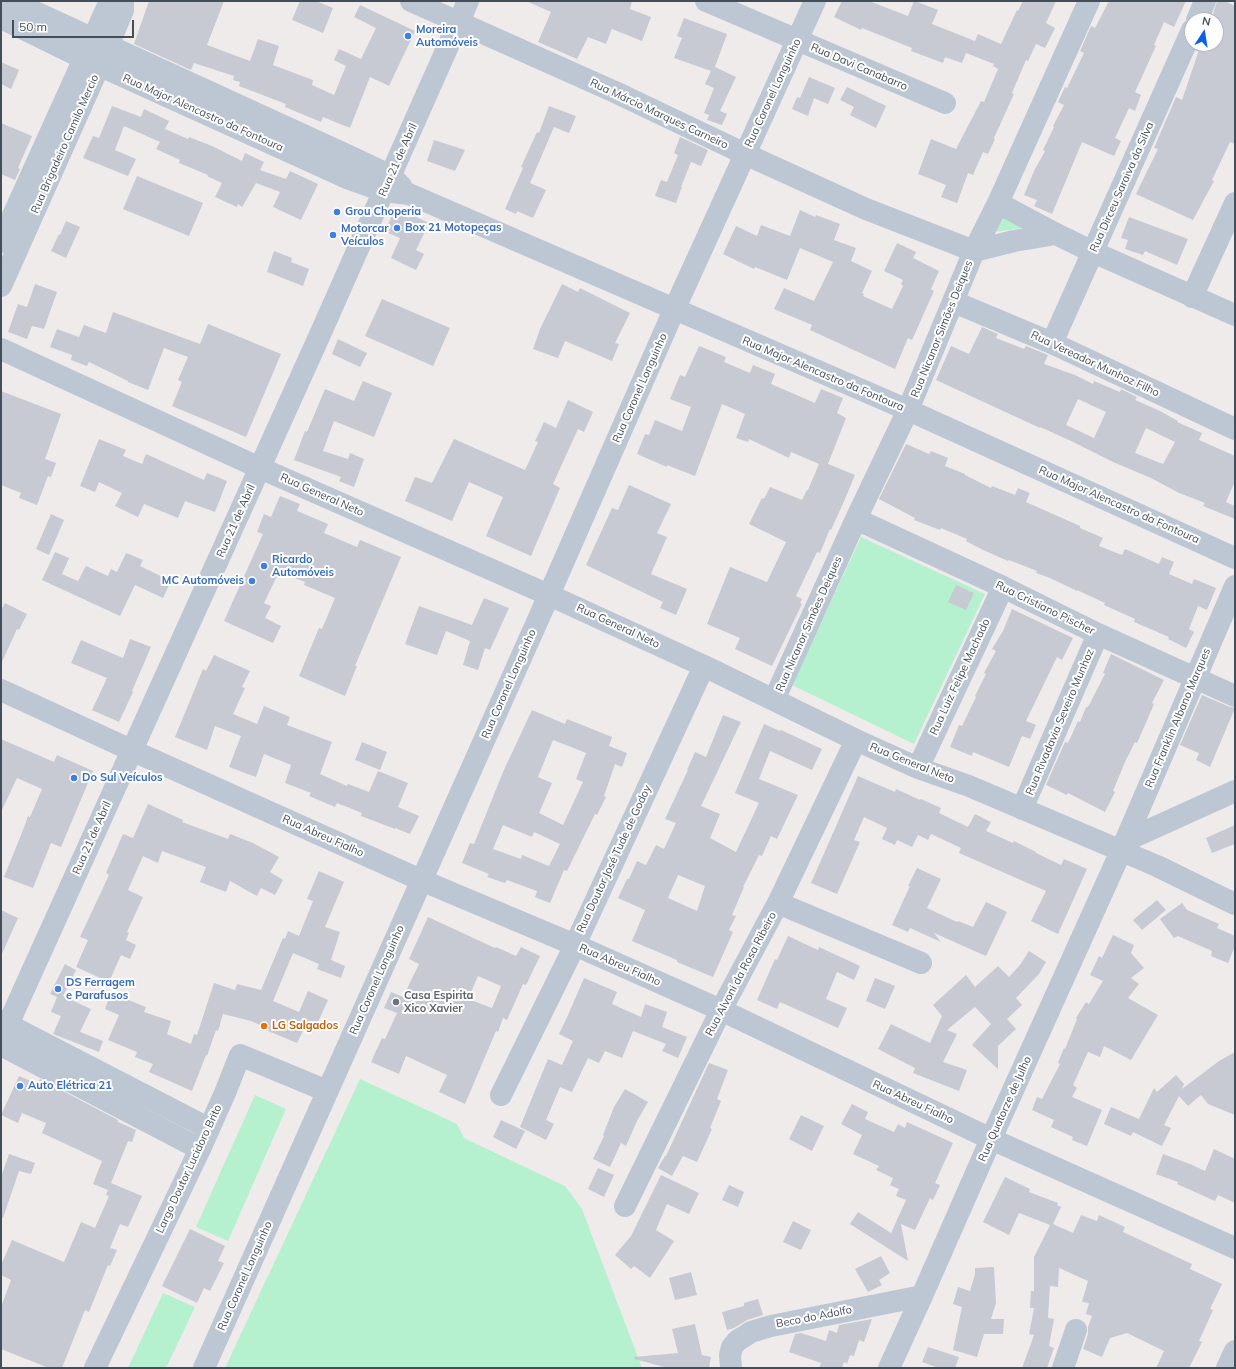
<!DOCTYPE html>
<html>
<head>
<meta charset="utf-8">
<style>
  body { margin:0 }
  #map { position:relative; width:1236px; height:1369px; overflow:hidden; background:#efebeb; font-family:Mulish,sans-serif }
  canvas { display:block }
  .frame { position:absolute; inset:0; border:2px solid #434e5a; pointer-events:none }
  .north { position:absolute; left:1184px; top:12px; width:40px; height:40px; box-sizing:border-box; background:#fff; border:1px solid #b4b8bd; border-radius:50%; rotate:12deg; font-size:11px; font-weight:700; line-height:16px; text-align:center; color:#434e5a }
  .north::after { content:''; display:block; margin:auto; width:14px; height:18px; background:#0b60e9; clip-path:polygon(50% 0,100% 100%,50% 72%,0 100%) }
  .scale { position:absolute; left:12px; top:20px; width:122px; height:18px; box-sizing:border-box; border:2px solid #434e5a; border-top:0; padding-left:5px; font-size:12px; line-height:14px; white-space:nowrap; color:#434e5a; -webkit-text-stroke:3px #fff; paint-order:stroke }
</style>
</head>
<body>
<div id="map">
<canvas width="1236" height="1369"></canvas>
<div class="frame"></div>
<div class="north">N</div>
<div class="scale">50 m</div>
</div>
<script>
const context = document.querySelector('canvas').getContext('2d');
context.lineJoin = 'round';
function fillPath(path, color) { context.fillStyle = color; context.fill(path, 'evenodd'); }
const shape = rows => new Path2D(rows.map(r => 'M' + r).join(''));
function trace(path, color, width, dash) { context.strokeStyle = color; context.lineWidth = width; context.lineCap = dash ? 'butt' : 'round'; context.setLineDash(dash || []); context.stroke(path); }
function drawText(font, color, halo, rows, align = 'center') {
  context.font = font + ' Mulish,sans-serif'; context.lineWidth = 4; context.setLineDash([]); context.textBaseline = 'middle'; context.strokeStyle = halo; context.fillStyle = color; for (const [text, x, y, turn = 0] of rows) {
    context.save(); context.translate(x, y); context.rotate((+turn || 0) * Math.PI / 180); context.textAlign = isNaN(turn) ? turn : align; if (halo) context.strokeText(text, 0, 0); context.fillText(text, 0, 0); context.restore();
  }
}
fillPath(shape([
  [997,216,1028,227,995,232],
  [861,537,985,594,914,744,792,685],
  [360,1079,457,1124,464,1138,565,1186,582,1209,642,1368,225,1368],
  [255,1095,286,1109,228,1241,196,1227],
  [163,1293,195,1307,166,1368,128,1368]
]), '#b5f1cf');
fillPath(shape([
  [149,1,224,1,207,45,250,61,258,39,279,46,273,65,313,80,312,85,334,95,346,66,334,60,339,49,361,59,376,28,354,17,360,5,415,31,389,86,370,77,350,128,323,117,321,122,285,107,286,104,239,86,240,82,233,80,234,76,194,63,191,70,134,44],
  [300,1,316,1,333,8,323,33,292,20],
  [526,1,632,1,630,9,651,17,642,41,612,29,606,44,588,37,577,59,538,42,551,12],
  [842,1,869,1,908,16,914,1,915,1,938,10,932,24,975,41,978,34,1001,44,1017,10,1018,11,1023,1,1056,1,1046,23,1055,28,1045,48,1036,44,1028,61,1026,60,1012,93,1014,94,994,138,995,139,988,154,983,152,973,175,968,173,957,203,941,197,946,185,918,174,931,139,956,149,981,101,984,102,998,69,993,66,994,64,966,53,962,63,945,57,943,63,911,51,912,48,862,28,861,30,834,17],
  [1109,1,1186,1,1174,27,1164,22,1154,45,1156,46,1135,92,1141,95,1135,111,1129,108,1115,138,1121,141,1114,156,1082,142,1052,214,1034,206,1037,200,1024,195,1034,171,1045,151,1043,150,1054,127,1053,126,1064,105,1058,102,1065,87,1067,88,1084,53,1080,51,1091,26,1095,28],
  [1217,1,1225,1,1235,6,1235,144,1230,142,1212,180,1214,181,1193,220,1136,194,1158,149,1154,148,1176,97,1182,100,1201,44,1216,44,1216,16,1213,14],
  [684,18,727,34,715,67,736,77,720,111,727,114,722,125,707,120,709,115,704,113,714,88,705,84,711,71,674,58,682,38,677,36],
  [1,62,19,70,11,89,1,84],
  [809,77,835,88,828,104,814,98,808,116,792,109,797,97,800,98],
  [847,87,886,106,876,128,850,115,854,107,840,100],
  [112,106,141,117,144,109,169,121,165,129,188,139,189,137,212,146,242,161,245,153,264,162,260,170,286,179,290,171,318,184,301,220,273,207,280,192,256,183,242,207,238,204,237,207,215,197,222,183,207,176,208,175,179,163,180,160,156,149,160,142,124,126,115,150,136,159,128,176,83,158,93,136,99,138],
  [549,106,576,116,569,133,554,127,530,183,546,190,533,218,517,211,516,214,505,209,523,168,521,167,537,132,539,133],
  [1,123,32,136,18,168,20,169,15,180,1,174],
  [680,137,708,150,701,166,691,162,681,187,682,187,676,203,655,196,661,180,667,182,678,155,674,153],
  [434,140,465,150,455,171,427,161],
  [137,176,203,203,189,236,123,209],
  [800,210,815,217,816,215,840,224,834,240,856,248,851,261,872,271,862,293,864,294,863,296,892,309,903,286,901,284,903,280,884,271,897,243,916,252,913,258,939,271,931,289,934,291,912,340,908,338,895,369,810,330,812,325,774,309,784,288,814,301,833,262,800,248,787,280,755,267,754,269,723,254,736,226,757,236,761,225,790,236],
  [394,211,409,218,410,214,429,223,416,250,424,254,416,270,391,258,400,238,388,233,390,231,386,229],
  [1129,217,1188,239,1177,265,1145,251,1143,255,1125,249,1128,240,1121,238],
  [66,221,80,227,66,258,51,251,59,234,60,235],
  [274,251,292,258,291,262,309,269,303,286,267,272],
  [35,284,57,292,44,329,32,326,27,339,8,332,18,304,27,307],
  [562,284,578,292,580,288,630,313,615,343,619,344,612,361,565,341,558,358,533,349,540,329],
  [382,299,450,328,433,366,365,336],
  [113,312,200,344,208,324,281,354,246,437,172,406,182,382,178,380,188,357,164,348,148,390,128,382,128,381,89,362,87,366,71,360,72,355,50,347,57,329,79,337,84,325,106,333],
  [982,327,998,334,996,338,1024,349,1026,346,1048,355,1044,364,1075,375,1093,384,1094,381,1120,392,1121,389,1137,397,1135,400,1158,410,1178,421,1177,422,1202,433,1199,440,1235,456,1235,481,1226,502,1235,506,1235,519,1203,506,1205,503,1179,493,1151,478,1113,462,1071,441,1040,427,1040,428,936,380,951,346,969,354],
  [1078,399,1106,412,1094,438,1066,425],
  [1146,428,1175,442,1163,464,1135,453],
  [338,339,367,353,360,367,332,354],
  [699,346,726,357,724,362,750,373,753,365,775,374,771,384,815,403,821,389,843,398,837,413,846,418,828,464,855,475,845,499,831,530,830,529,820,553,817,552,796,596,802,599,800,603,802,604,772,666,735,649,740,638,707,624,730,567,767,582,786,542,749,524,762,498,764,499,770,487,802,500,807,490,808,490,819,464,791,452,789,458,749,439,748,442,736,438,745,414,722,404,695,476,667,465,667,467,637,454,645,434,649,435,655,420,682,431,691,407,670,399,680,375,685,377],
  [363,381,392,393,374,437,334,421,323,451,348,459,350,453,364,459,354,487,339,481,341,477,294,460,305,431,307,432,325,389,354,401],
  [1,391,61,414,45,459,56,463,51,477,48,476,37,505,19,498,21,493,1,485],
  [568,400,593,412,584,432,578,429,553,484,560,488,531,556,486,536,503,497,469,482,452,521,405,501,415,477,432,483,454,439,525,470,538,442,535,441,544,422,556,428],
  [99,439,126,450,123,456,142,464,146,454,204,480,207,473,227,481,215,512,185,501,178,518,144,504,138,517,115,506,122,493,99,482,95,492,80,486],
  [906,444,929,454,931,451,948,458,945,466,965,474,965,475,991,488,992,486,1015,495,1018,488,1030,493,1026,502,1080,526,1080,528,1103,538,1099,546,1122,555,1125,549,1159,564,1162,557,1174,562,1169,574,1192,584,1194,579,1216,588,1207,610,1198,606,1189,629,1194,632,1186,648,1168,639,1169,637,1134,622,1135,619,1104,605,1105,603,1077,590,1077,591,1050,578,1036,573,1037,571,1009,560,1008,561,981,549,966,541,967,539,941,528,940,530,914,520,915,518,879,499],
  [629,485,671,504,657,533,667,537,651,574,687,589,676,615,660,608,663,602,586,565,612,508,618,510],
  [280,496,300,504,297,511,328,524,324,533,357,547,360,540,401,557,355,666,357,666,345,696,299,676,319,628,322,629,335,598,304,585,305,582,279,572,264,603,271,606,265,618,281,626,273,643,224,621,263,534,257,532,264,514,271,517],
  [51,514,64,520,49,555,36,549],
  [55,552,69,558,62,574,78,581,86,566,108,576,111,569,117,572,126,553,143,560,140,566,171,581,163,598,135,585,120,616,42,580],
  [956,585,974,593,966,610,948,602],
  [484,598,509,608,490,650,485,648,478,670,463,665,470,641,446,631,437,655,405,644,419,606,472,625],
  [5,603,27,614,19,630,17,629,1,664,1,610],
  [1012,609,1073,638,1062,660,1057,657,1026,721,1036,725,1030,739,1022,736,1009,767,973,752,972,756,950,747,959,725,962,726,976,697,975,696,986,674,984,673,996,651,992,649,1003,631],
  [130,639,151,647,132,691,133,692,119,722,92,710,107,678,71,663,81,640,123,658],
  [1111,654,1164,680,1152,703,1154,704,1145,725,1137,743,1135,742,1125,762,1113,791,1115,792,1105,812,1068,793,1067,795,1046,785,1065,742,1068,743,1078,721,1080,722,1086,707,1088,707,1105,674,1103,673],
  [214,655,250,671,242,687,245,688,233,714,257,724,264,706,290,717,287,725,332,742,320,774,347,786,348,784,369,792,378,771,408,783,398,807,419,816,410,834,395,828,395,829,361,816,362,813,337,803,335,807,309,796,311,793,285,783,291,765,264,754,256,777,229,767,241,736,215,726,207,750,175,737,203,669,206,671],
  [1202,695,1230,707,1235,708,1210,767,1196,760,1199,753,1180,745],
  [532,710,565,724,567,719,612,737,609,746,627,753,622,767,615,764,604,796,606,797,597,815,595,814,567,871,564,870,550,903,535,897,537,891,507,880,505,883,487,877,489,874,462,863,470,843,474,844,503,772],
  [553,740,586,753,576,779,583,782,563,825,539,813,552,783,538,777],
  [503,825,532,837,534,832,560,844,549,866,522,855,521,859,493,849],
  [723,715,741,722,701,806,720,814,710,838,736,852,759,803,735,793,764,724,780,731,781,730,822,749,812,770,770,751,759,779,798,795,777,839,771,836,762,856,759,855,743,887,744,887,732,915,736,916,729,930,733,932,713,977,677,962,677,960,632,941,645,910,618,898,627,879,629,879,637,861,646,865,656,845,664,849,676,823,665,819,688,770,687,770,695,752,706,757],
  [678,875,705,886,697,911,668,898],
  [1,739,54,762,57,755,93,771,61,847,51,843,33,888,4,877,25,825,28,816,30,817,42,789,17,778,1,812],
  [362,742,387,752,380,770,355,760],
  [858,776,895,792,896,789,920,800,921,799,941,808,939,813,968,827,975,814,991,822,986,831,1013,843,1014,841,1036,852,1036,853,1061,865,1064,859,1087,869,1058,934,1031,921,1046,891,959,853,961,848,931,834,928,840,918,835,912,847,897,840,895,845,882,839,887,828,864,817,854,840,860,842,837,894,811,883],
  [148,804,183,820,182,822,228,839,230,834,253,843,279,857,270,872,283,880,275,895,261,888,257,896,230,881,226,892,200,882,206,867,162,851,158,863,143,856,128,890,143,897,127,932,129,933,126,940,136,945,130,959,121,955,109,982,76,967,88,940,80,937,109,875,106,873,123,834,133,838],
  [1235,825,1235,844,1212,853,1206,838],
  [917,868,941,879,927,908,957,922,958,921,973,927,986,902,1007,912,986,956,934,933,941,942,910,928,908,932,892,925,910,886,908,886],
  [319,871,344,882,325,927,340,932,331,960,345,966,341,978,317,969,319,964,293,953,273,1001,299,1012,308,991,328,1000,313,1033,304,1029,297,1043,268,1031,269,1029,251,1021,223,1014,218,1031,216,1030,207,1056,206,1055,192,1091,149,1072,153,1064,135,1057,137,1052,108,1040,119,1015,105,1009,111,993,146,1007,144,1012,171,1021,167,1034,191,1044,194,1034,197,1035,214,983,235,990,237,984,261,990,283,938,285,939,288,931,299,936,313,901,307,899],
  [1157,900,1166,910,1142,930,1133,920],
  [1182,903,1187,910,1219,924,1217,928,1235,936,1235,946,1228,963,1211,956,1212,951,1178,936,1174,938,1160,919],
  [1,910,18,918,1,956],
  [428,917,495,948,496,947,516,956,521,947,540,956,526,985,523,984,507,1020,503,1018,498,1032,496,1031,465,1104,439,1092,447,1075,406,1056,399,1074,371,1062,382,1038,385,1039,397,1013,384,1008,391,992,403,997,419,964,409,959],
  [478,976,501,986,492,1008,468,999],
  [1113,935,1134,945,1131,953,1144,968,1131,978,1139,984,1128,998,1158,1015,1131,1060,1104,1046,1100,1057,1088,1052,1073,1085,1077,1088,1072,1097,1102,1110,1087,1146,1072,1140,1073,1137,1051,1127,1054,1120,1032,1110,1037,1097,1042,1099,1043,1097,1060,1064,1058,1063,1064,1048,1065,1049,1077,1019,1076,1018,1086,1002,1089,1004,1103,981,1090,975,1099,956,1102,958],
  [788,936,818,950,819,947,860,966,854,980,837,972,826,999,847,1008,838,1028,780,1002,777,1009,757,1000,775,959,777,960],
  [1029,951,1046,962,1039,974,1016,998,1022,1005,1007,1019,1016,1029,998,1046,998,1069,972,1045,991,1024,975,1007,947,1030,957,1034,943,1062,967,1070,959,1091,913,1073,915,1068,878,1049,891,1024,930,1043,942,1016,933,1005,966,975,975,987,998,966,1009,977,1020,965],
  [65,964,76,970,63,996,91,1009,80,1032,103,1041,99,1052,53,1034,61,1016,51,1012,57,997,50,994],
  [584,978,617,992,612,1004,641,1017,645,1004,667,1012,662,1027,687,1037,678,1058,662,1051,666,1044,633,1031,622,1058,605,1051,599,1063,588,1058,572,1092,560,1087,546,1120,554,1124,546,1140,520,1127,548,1059,562,1065,573,1041,559,1034,568,1015],
  [875,978,895,986,885,1009,866,1001],
  [1235,1052,1235,1115,1208,1104,1201,1095,1188,1106,1179,1096,1164,1125,1171,1128,1162,1146,1133,1132,1131,1136,1104,1124,1111,1107,1139,1119,1154,1088,1157,1092,1176,1075,1184,1084,1182,1089,1219,1061],
  [709,1063,728,1070,717,1099,721,1101,710,1128,712,1129,697,1162,683,1156,672,1176,658,1168,665,1156,666,1156],
  [19,1076,38,1084,40,1079,118,1120,118,1122,136,1130,132,1142,128,1141,111,1183,142,1196,128,1227,120,1224,110,1248,117,1250,110,1266,108,1265,89,1312,85,1310,62,1368,49,1368,1,1349,1,1307,11,1280,1,1275,1,1265,12,1240,64,1262,81,1222,95,1228,109,1196,106,1195,108,1190,93,1184,102,1161,42,1133,46,1123,22,1113,18,1123,1,1115],
  [625,1089,648,1102,637,1121,626,1146,621,1143,610,1167,593,1159,604,1136,603,1135,614,1107],
  [852,1104,868,1112,865,1119,894,1132,898,1124,905,1128,907,1122,953,1143,935,1183,940,1185,933,1200,930,1198,915,1230,901,1224,908,1261,850,1224,858,1212,891,1233,906,1200,896,1196,899,1189,890,1185,893,1178,876,1170,879,1166,853,1154,862,1135,841,1124],
  [801,1115,824,1126,812,1151,789,1139],
  [501,1120,525,1131,516,1149,493,1137],
  [1214,1149,1235,1159,1235,1203,1218,1195,1215,1201,1177,1184,1178,1182,1156,1174,1163,1154,1190,1164,1205,1171],
  [9,1154,35,1163,31,1174,19,1171,3,1218,1,1218,1,1177],
  [598,1168,614,1175,604,1197,588,1189],
  [661,1175,699,1193,689,1214,667,1204,656,1230,674,1241,650,1278,634,1266,631,1269,615,1255,631,1236],
  [1005,1177,1030,1189,1029,1192,1058,1203,1057,1205,1061,1207,1053,1224,1073,1233,1081,1215,1097,1221,1099,1215,1125,1227,1123,1232,1192,1264,1190,1269,1222,1284,1210,1309,1213,1310,1199,1341,1202,1342,1189,1368,1156,1368,1164,1351,1127,1333,1110,1338,1102,1357,1083,1349,1088,1334,1088,1327,1092,1316,1086,1314,1089,1303,1082,1302,1088,1281,1059,1268,1058,1287,1050,1286,1048,1318,1054,1319,1049,1346,1054,1348,1047,1368,1022,1368,1034,1335,1029,1334,1034,1308,1030,1308,1031,1291,1034,1291,1034,1257,1050,1225,1019,1213,1009,1235,983,1222],
  [729,1185,744,1192,738,1207,722,1200],
  [793,1221,811,1230,801,1250,783,1242],
  [190,1229,225,1246,218,1261,224,1263,210,1291,204,1288,197,1303,162,1286],
  [881,1256,890,1273,879,1280,882,1285,868,1292,855,1269],
  [994,1267,996,1303,991,1319,1004,1319,1003,1334,984,1334,977,1357,953,1350,962,1307,953,1304,958,1287,970,1291,975,1274,975,1268],
  [691,1272,697,1295,675,1300,669,1278],
  [758,1299,763,1315,747,1320,734,1328,727,1330,722,1312,744,1306,744,1303],
  [872,1319,864,1342,859,1340,854,1356,850,1355,847,1364,844,1362,842,1368,819,1368,821,1363,789,1352,795,1334,801,1333,826,1341,829,1330,837,1333,839,1325],
  [695,1324,702,1355,711,1357,709,1368,668,1368,634,1359,634,1357,678,1353,672,1329],
  [928,1347,959,1357,955,1368,939,1368,922,1362]
]), '#c7cad2');
trace(shape([
  [11,1,349,156,391,176,401,186],
  [411,1,615,92,745,154,866,209,974,251,1014,241,1056,234],
  [706,1,945,103],
  [1,18,85,59,347,178,384,191,409,194,908,410,1235,558],
  [1197,20,1205,1],
  [998,203,1056,234,1093,252,1235,315],
  [1,242,110,1],
  [1,286,108,46,123,10,123,1],
  [1192,297,1235,203],
  [954,302,1052,343,1235,429],
  [1052,343,1192,30],
  [1,349,260,468,549,595,704,666,856,740,918,768,969,786,1157,866,1235,904],
  [856,519,1003,587,1098,634,1235,696],
  [1,690,131,750,421,880,575,945,721,1010,991,1139,1235,1248],
  [774,700,856,519,908,410,974,251,998,203,1089,1],
  [918,768,1003,587],
  [1022,809,1098,634],
  [1125,841,1235,791],
  [778,903,921,963],
  [1,1021,208,1128],
  [1,1040,318,339,468,1],
  [1,1045,200,1149],
  [501,1095,575,945,704,666],
  [625,1206,721,1010,778,903,856,740],
  [95,1368,200,1149,225,1093,240,1055,327,1091],
  [204,1368,549,595,674,310,815,1],
  [731,1368,730,1355,732,1347,737,1341,751,1332,771,1326,922,1296],
  [889,1368,922,1296,991,1139,1121,851,1235,586],
  [1063,1368,1076,1330],
  [1227,1368,1235,1351]
]), '#bdc7d3', 22);
for (const [x, y, r, color] of [
  [408,36,4,"#3f7fe0"],
  [337,212,4,"#3f7fe0"],
  [397,228,4,"#3f7fe0"],
  [333,235,4,"#3f7fe0"],
  [264,566,4,"#3f7fe0"],
  [252,581,4,"#3f7fe0"],
  [74,778,4,"#3f7fe0"],
  [58,989,4,"#3f7fe0"],
  [396,1002,4,"#6b7280"],
  [264,1026,4,"#e8710a"],
  [20,1086,4,"#3f7fe0"]
]) { const dot = new Path2D(); dot.arc(x, y, r, 0, 2 * Math.PI); context.fillStyle = color; context.fill(dot); trace(dot, '#fff', 1.5); }
drawText('bold 11px', '#366cbe', '#fff', [
  ["Moreira",416,30],
  ["Automóveis",416,43],
  ["Grou Choperia",345,212],
  ["Box 21 Motopeças",405,228],
  ["Motorcar",341,229],
  ["Veículos",341,242],
  ["Ricardo",272,560],
  ["Automóveis",272,573],
  ["MC Automóveis",244,581,"right"],
  ["Do Sul Veículos",82,778],
  ["DS Ferragem",66,983],
  ["e Parafusos",66,996],
  ["Auto Elétrica 21",28,1086]
], 'left');
drawText('11px', '#434e5a', '#fff', [
  ["Rua Davi Canabarro",859,67,23],
  ["Rua Coronel Longuinho",773,93,-65],
  ["Rua Major Alencastro da Fontoura",203,113,24],
  ["Rua Márcio Marques Carneiro",659,114,25],
  ["Rua Brigadeiro Camilo Mercio",65,144,-66],
  ["Rua 21 de Abril",398,160,-66],
  ["Rua Dirceu Saraiva da Silva",1122,187,-66],
  ["Rua Nicanor Simões Deiques",942,329,-68],
  ["Rua Vereador Munhoz Filho",1095,364,25],
  ["Rua Major Alencastro da Fontoura",823,374,23],
  ["Rua Coronel Longuinho",640,388,-66],
  ["Rua General Neto",322,495,24],
  ["Rua Major Alencastro da Fontoura",1119,505,24],
  ["Rua 21 de Abril",236,521,-66],
  ["Rua Cristiano Pischer",1045,608,26],
  ["Rua Nicanor Simões Deiques",809,624,-66],
  ["Rua General Neto",618,626,25],
  ["Rua Luiz Felipe Machado",960,677,-65],
  ["Rua Coronel Longuinho",509,684,-66],
  ["Rua Franklin Albano Marques",1178,718,-67],
  ["Rua Rivadavia Seveiro Munhoz",1060,722,-67],
  ["Rua General Neto",912,763,22],
  ["Rua Abreu Fialho",323,836,24],
  ["Rua 21 de Abril",92,838,-66],
  ["Rua Doutor José Tude de Godoy",614,859,-65],
  ["Rua Abreu Fialho",620,965,24],
  ["Rua Alvoni da Rosa Ribeiro",741,974,-62],
  ["Rua Coronel Longuinho",377,980,-66],
  ["Rua Abreu Fialho",913,1102,25],
  ["Rua Quatorze de Julho",1005,1109,-66],
  ["Largo Doutor Lucidoro Brito",189,1169,-65],
  ["Rua Coronel Longuinho",245,1276,-66],
  ["Beco do Adolfo",814,1317,-11]
]);
drawText('bold 11px', '#5b616d', '#fff', [
  ["Casa Espirita",404,996],
  ["Xico Xavier",404,1009]
], 'left');
drawText('bold 11px', '#c56008', '#fff', [
  ["LG Salgados",272,1026]
], 'left');
</script>
</body>
</html>
